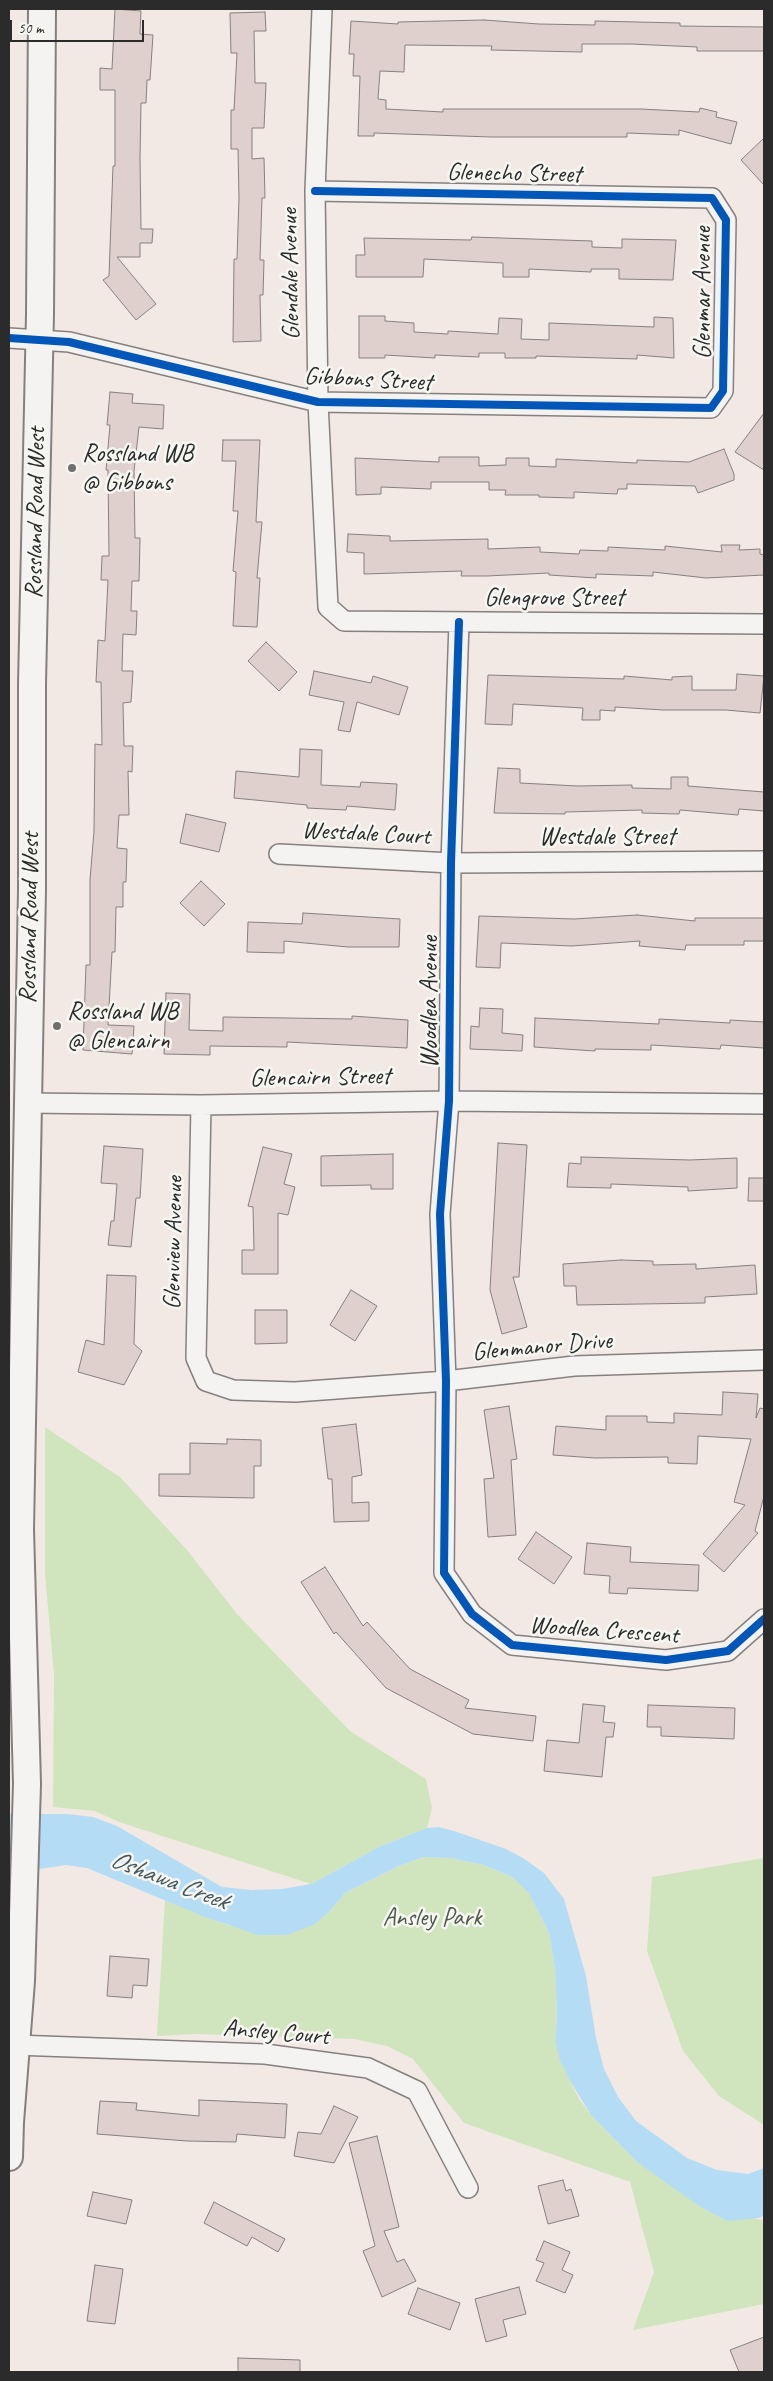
<!DOCTYPE html>
<html>
<head>
<meta charset="utf-8">
<style>
  body { margin:0 }
  #map { position:relative; width:773px; height:2381px; overflow:hidden; background:#f2e9e5; font-family:Caveat,sans-serif }
  canvas { display:block }
  .frame { position:absolute; inset:0; border:10px solid #2b2b2b; pointer-events:none }
  .scale { position:absolute; left:10px; top:20px; width:134px; height:22px; box-sizing:border-box; border:2px solid #2b2b2b; border-top:0; padding-left:6px; font-size:15px; line-height:18px; white-space:nowrap; color:#2b2b2b; -webkit-text-stroke:4px #f6f6f2; paint-order:stroke }
</style>
</head>
<body>
<div id="map">
<canvas width="773" height="2381"></canvas>
<div class="frame"></div>
<div class="scale">50 m</div>
</div>
<script>
const context = document.querySelector('canvas').getContext('2d');
context.lineJoin = 'round';
function fillPath(path, color) { context.fillStyle = color; context.fill(path, 'evenodd'); }
const shape = rows => new Path2D(rows.map(r => 'M' + r).join(''));
function trace(path, color, width, dash) { context.strokeStyle = color; context.lineWidth = width; context.lineCap = dash ? 'butt' : 'round'; context.setLineDash(dash || []); context.stroke(path); }
function drawText(font, color, halo, rows, align = 'center') {
  context.font = font + ' Caveat,sans-serif'; context.lineWidth = 5; context.setLineDash([]); context.textBaseline = 'middle'; context.strokeStyle = halo; context.fillStyle = color; for (const [text, x, y, turn = 0] of rows) {
    context.save(); context.translate(x, y); context.rotate((+turn || 0) * Math.PI / 180); context.textAlign = isNaN(turn) ? turn : align; if (halo) context.strokeText(text, 0, 0); context.fillText(text, 0, 0); context.restore();
  }
}
fillPath(shape([
  [45,1427,120,1477,187,1550,237,1614,350,1731,426,1779,432,1808,427,1828,381,1846,311,1884,119,1822,95,1811,53,1807,54,1675,45,1574],
  [424,1857,451,1858,484,1865,512,1877,529,1892,549,1933,555,1968,557,2016,555,2041,570,2081,579,2099,591,2115,637,2162,714,2211,762,2220,764,2228,764,2304,633,2330,654,2272,630,2182,464,2123,413,2059,387,2046,354,2039,193,2034,157,2036,165,1900,230,1926,330,1911,345,1893,399,1866],
  [764,1858,764,2125,719,2096,683,2051,647,1951,652,1877]
]), '#d0e5be');
fillPath(shape([
  [9,1814,67,1814,93,1817,117,1826,222,1887,252,1890,282,1889,311,1884,381,1846,427,1828,439,1827,454,1831,506,1849,523,1858,544,1873,564,1899,586,1976,596,2038,604,2069,618,2097,636,2121,687,2158,717,2170,748,2174,764,2168,764,2215,759,2218,727,2221,699,2206,637,2162,591,2115,570,2081,560,2060,555,2041,557,2016,555,1968,549,1933,529,1893,512,1877,484,1865,451,1858,424,1857,399,1866,345,1893,330,1911,315,1924,287,1935,258,1935,205,1917,87,1868,66,1865,39,1869,9,1867]
]), '#b4dcf4');
const building = shape([
  [115,9,141,11,140,34,153,35,150,80,147,80,146,103,141,103,140,158,141,229,153,229,152,243,140,243,140,257,117,257,156,304,136,320,103,280,109,276,113,166,115,166,115,90,100,90,100,68,112,69,115,9],
  [265,12,266,31,254,31,255,83,266,83,264,128,252,128,252,159,264,158,265,198,262,198,260,260,264,260,263,295,260,295,261,341,233,342,234,259,237,259,239,198,238,149,231,149,231,110,234,110,237,53,231,53,230,13,265,12],
  [484,20,539,24,595,25,595,21,680,23,680,26,764,27,764,51,697,51,697,47,631,44,582,44,582,52,491,50,492,46,405,45,404,72,380,71,378,99,386,100,386,109,443,112,443,109,641,109,699,112,700,108,717,112,716,117,737,122,731,144,679,130,679,135,627,133,627,137,491,137,374,133,374,136,358,136,360,76,353,76,354,54,349,54,351,21,398,24,398,22,484,20],
  [764,138,764,185,741,160,764,138],
  [472,237,592,241,592,247,622,248,622,239,676,240,673,280,619,279,619,269,591,269,591,272,529,269,529,277,503,277,503,263,424,259,423,277,356,277,356,255,365,255,364,238,471,240,472,237],
  [359,316,385,316,385,321,414,323,414,332,448,334,448,331,498,334,499,318,522,319,521,339,549,340,549,323,654,327,654,317,673,318,674,358,637,355,637,359,536,356,536,358,505,358,505,353,479,353,479,357,435,355,435,358,385,355,385,358,359,358,359,316],
  [110,392,133,394,132,403,164,405,163,429,139,427,134,471,135,538,140,538,139,581,132,581,131,611,137,611,136,635,123,634,122,671,133,671,131,702,123,703,124,746,133,746,132,772,128,771,129,815,119,815,117,848,127,849,126,882,123,882,123,907,116,907,115,952,112,952,108,1025,134,1026,132,1054,83,1050,86,965,90,965,90,880,94,831,95,744,102,745,101,682,96,682,98,640,105,641,108,580,101,580,102,556,109,556,108,470,106,470,110,425,107,425,110,392],
  [764,413,764,470,735,452,764,413],
  [223,440,260,440,256,522,262,522,257,578,260,578,257,627,233,626,236,572,233,571,238,511,233,511,236,461,222,461,223,440],
  [724,449,734,474,734,480,698,493,695,486,627,484,627,489,618,489,617,494,574,492,574,498,539,497,539,495,505,495,506,490,489,490,489,482,431,482,431,489,381,487,381,494,356,495,355,458,439,462,439,457,479,457,479,466,506,465,506,458,529,458,529,466,556,467,556,459,637,463,637,460,689,462,724,449],
  [348,534,390,536,390,541,488,539,488,549,540,547,540,552,579,554,580,550,608,551,608,547,665,550,665,546,722,552,721,545,740,545,739,550,760,549,760,554,764,555,764,575,706,578,653,572,653,576,596,574,596,578,549,575,549,573,487,576,461,576,462,571,364,574,364,553,347,552,348,534],
  [266,642,297,672,279,691,248,661,266,642],
  [314,671,371,683,373,676,408,687,399,715,357,702,350,732,338,730,344,702,309,695,314,671],
  [737,674,764,676,760,713,726,710,663,710,615,707,615,711,600,710,600,720,582,720,583,708,513,704,512,725,485,724,488,675,624,679,624,676,672,680,672,677,692,676,692,690,736,690,737,674],
  [300,749,322,750,321,785,360,787,361,782,397,784,395,810,347,806,346,810,307,808,307,805,234,798,236,771,299,777,300,749],
  [498,768,520,769,520,783,578,786,632,785,632,788,671,789,671,777,688,777,688,786,764,792,764,811,739,809,738,815,680,810,679,814,642,813,642,810,565,812,565,814,494,813,498,768],
  [186,814,226,823,219,852,180,843,186,814],
  [201,881,225,904,204,926,180,903,201,881],
  [303,913,400,919,399,947,348,947,284,941,284,953,247,952,248,922,302,924,303,913],
  [637,915,695,921,695,918,764,918,764,941,744,941,744,945,686,945,685,950,639,946,640,941,572,946,501,943,500,968,476,967,479,916,574,919,637,915],
  [166,993,190,994,189,1030,223,1031,223,1017,352,1019,352,1016,408,1020,407,1048,287,1042,287,1047,210,1046,210,1055,164,1054,166,993],
  [480,1008,503,1009,502,1033,523,1035,522,1051,470,1049,471,1026,479,1027,480,1008],
  [535,1018,659,1024,659,1019,730,1023,730,1020,764,1022,764,1048,721,1045,720,1049,651,1045,651,1050,595,1049,595,1051,534,1047,535,1018],
  [498,1143,527,1145,519,1277,513,1277,527,1327,502,1334,490,1290,498,1143],
  [104,1146,143,1149,140,1198,136,1198,131,1247,108,1245,111,1221,114,1221,117,1184,101,1183,104,1146],
  [263,1147,292,1154,284,1184,295,1187,288,1215,278,1213,278,1274,242,1274,242,1250,254,1250,253,1207,248,1206,263,1147],
  [393,1154,393,1189,371,1189,371,1185,321,1186,321,1156,393,1154],
  [581,1157,690,1160,737,1158,737,1188,688,1191,688,1187,611,1184,611,1188,567,1187,569,1163,581,1164,581,1157],
  [749,1178,764,1178,764,1201,748,1201,749,1178],
  [621,1260,653,1261,653,1265,696,1264,696,1269,755,1265,757,1294,705,1297,705,1303,577,1305,576,1286,564,1286,563,1264,621,1260],
  [107,1275,136,1276,134,1344,142,1351,124,1385,78,1372,86,1340,104,1345,107,1275],
  [351,1290,377,1306,355,1341,330,1325,351,1290],
  [255,1310,287,1310,287,1343,255,1344,255,1310],
  [723,1392,758,1394,756,1418,760,1408,764,1409,764,1496,755,1531,758,1533,724,1572,703,1554,745,1505,734,1502,751,1439,698,1436,697,1464,668,1463,668,1457,595,1458,553,1455,556,1426,606,1430,606,1416,647,1416,647,1422,674,1423,674,1413,722,1415,723,1392],
  [509,1406,517,1459,511,1460,516,1535,488,1537,484,1479,494,1478,484,1410,509,1406],
  [356,1424,362,1475,352,1477,352,1503,369,1502,369,1521,334,1522,332,1479,328,1479,322,1428,356,1424],
  [227,1439,261,1440,261,1466,254,1466,254,1498,159,1496,159,1474,190,1474,190,1443,227,1444,227,1439],
  [536,1532,572,1557,554,1584,518,1559,536,1532],
  [587,1543,631,1547,630,1562,699,1565,698,1591,628,1588,627,1594,609,1593,610,1576,584,1574,587,1543],
  [325,1567,363,1626,367,1622,410,1669,469,1700,465,1708,536,1716,533,1741,473,1734,386,1688,336,1632,334,1634,301,1582,325,1567],
  [583,1704,605,1706,603,1722,615,1723,613,1737,606,1737,602,1777,544,1771,547,1740,579,1743,583,1704],
  [648,1705,735,1708,734,1739,661,1736,661,1727,647,1727,648,1705],
  [110,1956,149,1959,147,1986,133,1985,132,1998,107,1996,110,1956],
  [199,2100,287,2104,285,2138,237,2134,236,2142,187,2141,97,2134,100,2101,137,2103,136,2110,199,2116,199,2100],
  [334,2106,358,2117,334,2163,294,2156,298,2132,321,2134,334,2106],
  [377,2136,399,2227,384,2231,397,2262,404,2259,416,2281,382,2297,363,2251,375,2246,349,2143,377,2136],
  [563,2180,566,2191,571,2189,579,2216,548,2224,538,2186,563,2180],
  [93,2192,132,2200,126,2224,87,2216,93,2192],
  [214,2202,285,2239,278,2252,252,2237,247,2246,204,2223,214,2202],
  [544,2241,570,2252,562,2270,573,2275,565,2293,536,2281,544,2263,536,2260,544,2241],
  [95,2265,123,2269,115,2324,87,2321,95,2265],
  [519,2287,526,2314,503,2320,507,2336,486,2342,475,2299,519,2287],
  [418,2288,460,2303,450,2330,408,2314,418,2288],
  [764,2337,764,2372,739,2372,730,2350,764,2337],
  [238,2358,300,2360,300,2372,238,2372,238,2358]
]);
fillPath(building, '#dfd0cd');
trace(building, '#85807f', 1);
const street = shape([
  [322,9,315,191,318,402,328,607,344,621,764,624],
  [9,338,69,342,318,402,711,408,723,391,726,220,712,198,315,191],
  [459,622,451,863,449,1101,440,1214,446,1381,444,1573,472,1614,512,1645,666,1660,728,1651,764,1619],
  [279,854,451,863,764,861],
  [27,1103,201,1105,449,1101,764,1104],
  [201,1105,196,1358,206,1381,233,1390,295,1392,446,1381,574,1366,764,1360],
  [15,2045,265,2054,368,2068,417,2091,468,2188]
]);
const secondary = shape([
  [9,2157,10,2122,21,1981,27,1784,20,1529,32,890,32,684,40,314,42,9]
]);
trace(street, '#85807f', 22);
trace(secondary, '#85807f', 30);
trace(street, '#f5f3f1', 19);
trace(secondary, '#f5f3f1', 26);
trace(shape([
  [9,338,69,342,318,402,711,408,723,391,726,220,712,198,315,191],
  [459,622,451,863,449,1101,440,1214,446,1381,444,1573,472,1614,512,1645,666,1660,728,1651,764,1619]
]), '#0057b8', 8);
for (const [x, y, r, color] of [
  [72,468,5,"#716e6c"],
  [57,1026,5,"#716e6c"]
]) { const dot = new Path2D(); dot.arc(x, y, r, 0, 2 * Math.PI); context.fillStyle = color; context.fill(dot); trace(dot, '#f6f6f2', 2); }
drawText('25px', '#2b2b2b', '#f6f6f2', [
  ["Glenecho Street",514,174,1],
  ["Glendale Avenue",291,274,-91],
  ["Glenmar Avenue",703,293,-90],
  ["Gibbons Street",368,380,3],
  ["Rossland Road West",36,513,-89],
  ["Glengrove Street",554,598],
  ["Westdale Court",366,834,3],
  ["Westdale Street",607,837],
  ["Rossland Road West",30,918,-89],
  ["Woodlea Avenue",430,1002,-90],
  ["Glencairn Street",320,1078,-1],
  ["Glenview Avenue",174,1243,-89],
  ["Glenmanor Drive",542,1347,-5],
  ["Woodlea Crescent",604,1631,4],
  ["Ansley Court",276,2033,5]
]);
drawText('25px', '#2b2b2b', '#f6f6f2', [
  ["Rossland WB",82,454],
  ["@ Gibbons",82,483],
  ["Rossland WB",67,1012],
  ["@ Glencairn",67,1041]
], 'left');
drawText('25px', '#4e5848', '#f6f6f2', [
  ["Ansley Park",432,1918]
]);
drawText('italic 26px', '#46565f', '#f6f6f2', [
  ["Oshawa Creek",169,1881,21]
]);
</script>
</body>
</html>
